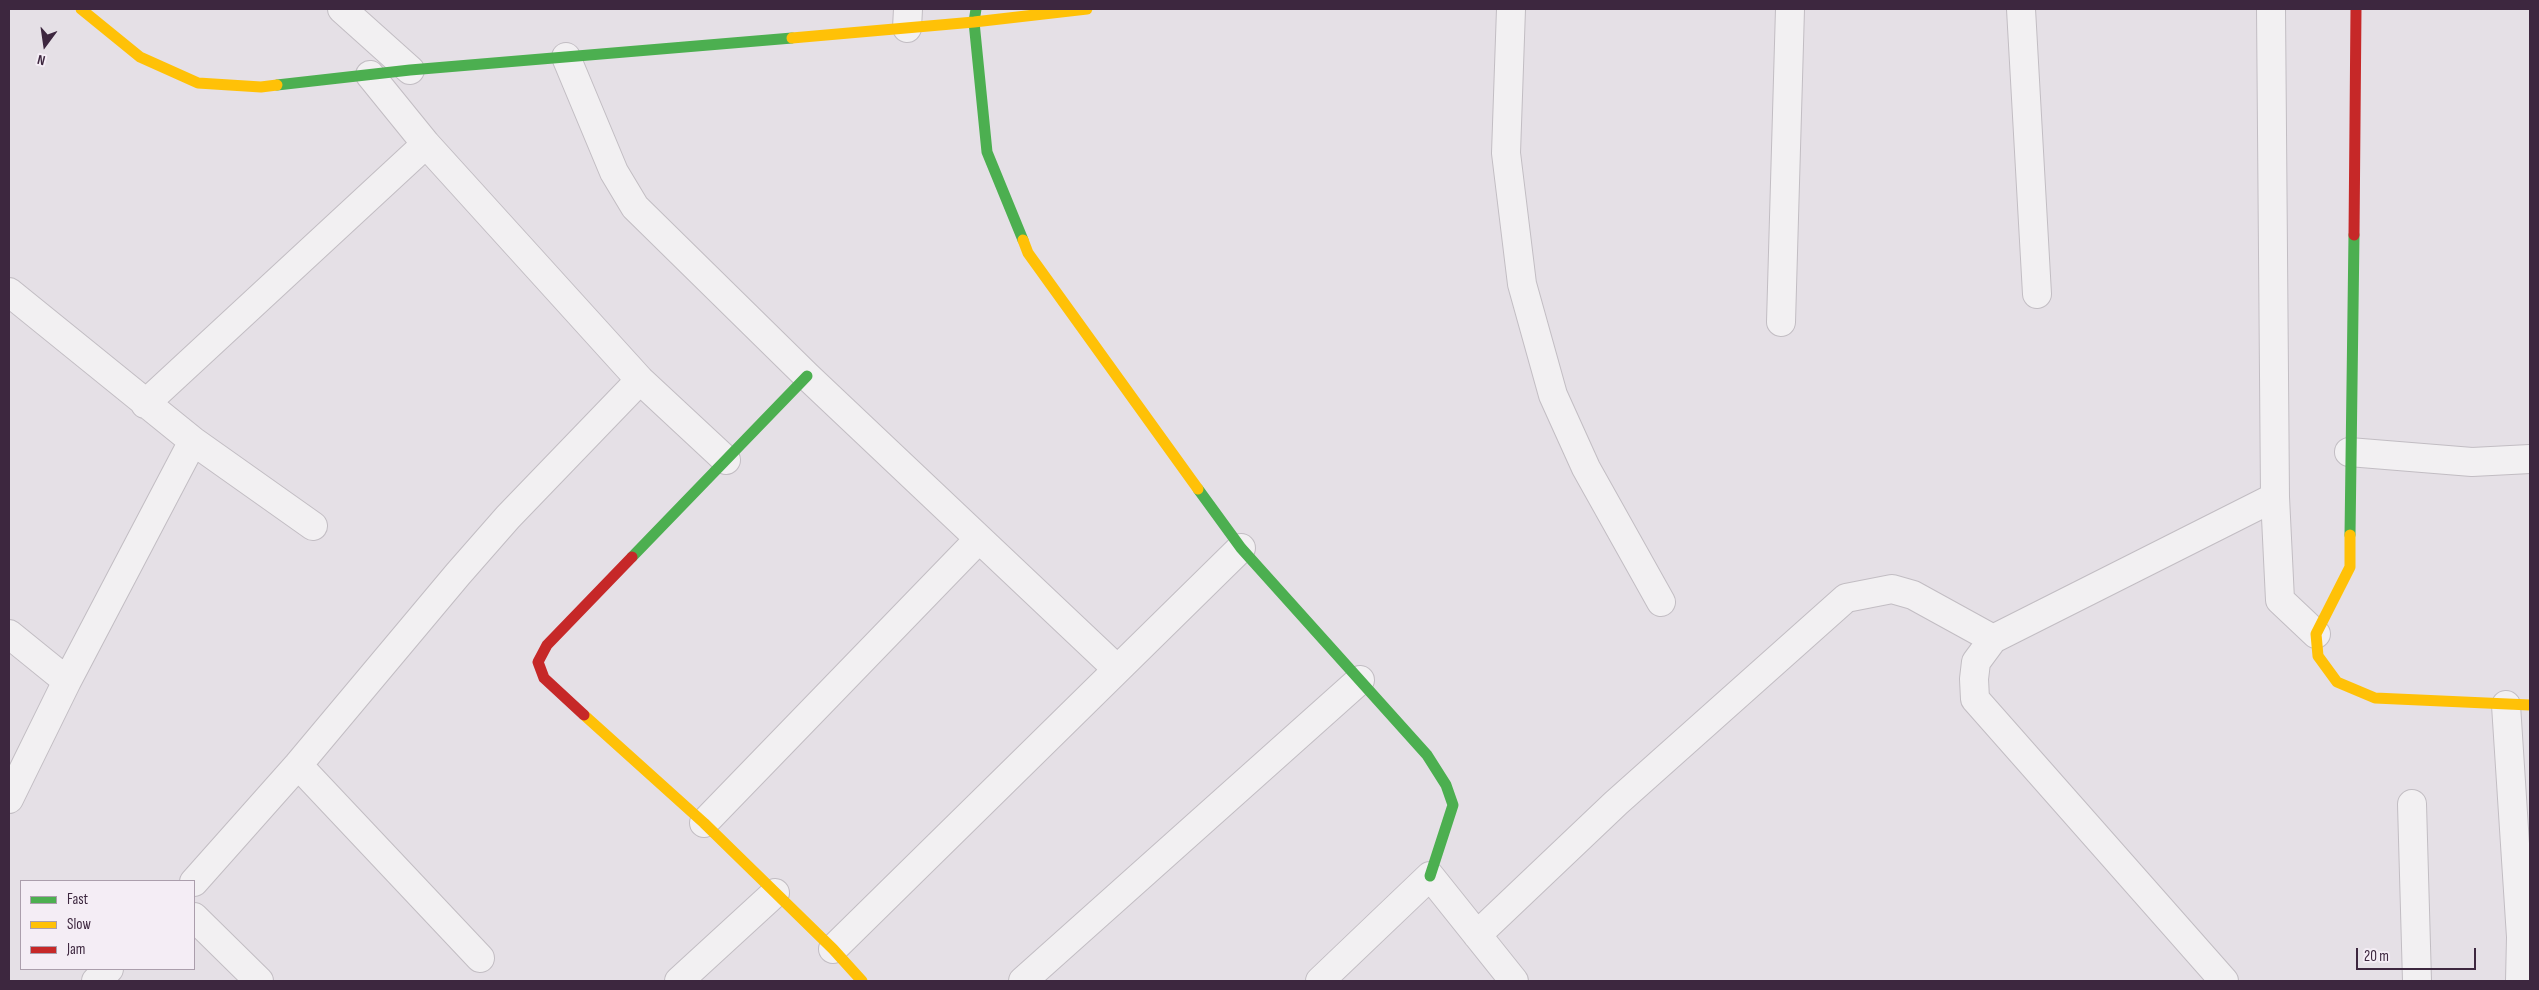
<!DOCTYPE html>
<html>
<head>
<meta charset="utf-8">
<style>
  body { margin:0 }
  #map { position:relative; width:2539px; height:990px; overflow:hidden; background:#e5e0e6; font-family:"Sofia Sans Condensed",sans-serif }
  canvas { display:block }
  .frame { position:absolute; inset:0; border:10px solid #3d273f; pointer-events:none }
  .legend { position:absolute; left:20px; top:880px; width:175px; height:90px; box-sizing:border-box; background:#f4edf5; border:1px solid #ab9eac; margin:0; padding:6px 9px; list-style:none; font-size:15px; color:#3d273f }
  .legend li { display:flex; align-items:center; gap:10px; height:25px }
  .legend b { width:25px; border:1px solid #ab9eac }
  .north { position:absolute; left:20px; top:20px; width:50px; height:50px; -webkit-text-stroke:4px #f4edf5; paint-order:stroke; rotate:194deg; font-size:14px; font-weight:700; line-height:20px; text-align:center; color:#3d273f }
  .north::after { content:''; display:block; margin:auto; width:18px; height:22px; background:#3d273f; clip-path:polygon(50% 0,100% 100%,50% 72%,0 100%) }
  .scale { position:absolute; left:2356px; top:948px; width:120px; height:22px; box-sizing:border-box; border:2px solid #3d273f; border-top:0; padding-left:6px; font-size:15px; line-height:18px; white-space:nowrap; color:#3d273f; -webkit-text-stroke:4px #f4edf5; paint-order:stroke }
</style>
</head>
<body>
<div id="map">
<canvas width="2539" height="990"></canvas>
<div class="frame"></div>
<ul class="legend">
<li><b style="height:6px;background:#4caf50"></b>Fast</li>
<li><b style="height:6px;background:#ffc107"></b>Slow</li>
<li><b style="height:6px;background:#c62828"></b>Jam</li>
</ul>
<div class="north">N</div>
<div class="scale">20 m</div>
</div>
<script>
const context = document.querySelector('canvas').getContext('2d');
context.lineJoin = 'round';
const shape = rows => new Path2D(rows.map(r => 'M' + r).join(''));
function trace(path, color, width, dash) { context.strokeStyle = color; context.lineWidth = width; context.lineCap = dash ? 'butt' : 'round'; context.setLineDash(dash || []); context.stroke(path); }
const street = shape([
  [342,9,410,70],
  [1511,9,1506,153,1522,284,1553,395,1586,468,1661,602],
  [2021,9,2037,294],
  [2271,9,2275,497,2280,600,2316,634],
  [907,28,908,9],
  [566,57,614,172,635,207,807,376,1117,669],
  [370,75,426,144,640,380,726,460],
  [9,292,193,441,313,526],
  [1781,322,1790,9],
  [145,404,426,144],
  [2349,452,2472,462,2530,459],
  [9,634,67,681],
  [2506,705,2521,937,2520,981],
  [298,765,480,958],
  [9,799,67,681,193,441],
  [2412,804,2417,981],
  [704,823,979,539],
  [194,882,298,765,458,574,508,517,640,380],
  [194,917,259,981],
  [1477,935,1616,803,1846,598,1892,589,1913,595,1993,639],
  [833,949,1241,548],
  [96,981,109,969],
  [679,981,775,893],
  [1023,981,1360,680],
  [1320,981,1430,876,1514,981],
  [2224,981,1975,699,1974,679,1976,662,1993,639,2275,497]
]);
trace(street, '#c2bdc3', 30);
trace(street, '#f2f0f2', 28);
trace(shape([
  [976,9,974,22,987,152,1023,240],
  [277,85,410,70,792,38],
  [1198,489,1241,548,1427,755,1446,785,1453,805,1430,876],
  [2350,535,2354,235],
  [632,557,807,376]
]), '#4caf50', 11);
trace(shape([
  [81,9,140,57,198,83,261,87,277,85],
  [792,38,974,22,1087,9],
  [1023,240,1028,253,1198,489],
  [2350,535,2350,567,2316,634,2318,656,2337,682,2375,698,2530,705],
  [584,715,704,823,833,949,862,981]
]), '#ffc107', 11);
trace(shape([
  [2354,235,2356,9],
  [584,715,544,678,538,662,547,645,632,557]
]), '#c62828', 11);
</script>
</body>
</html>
